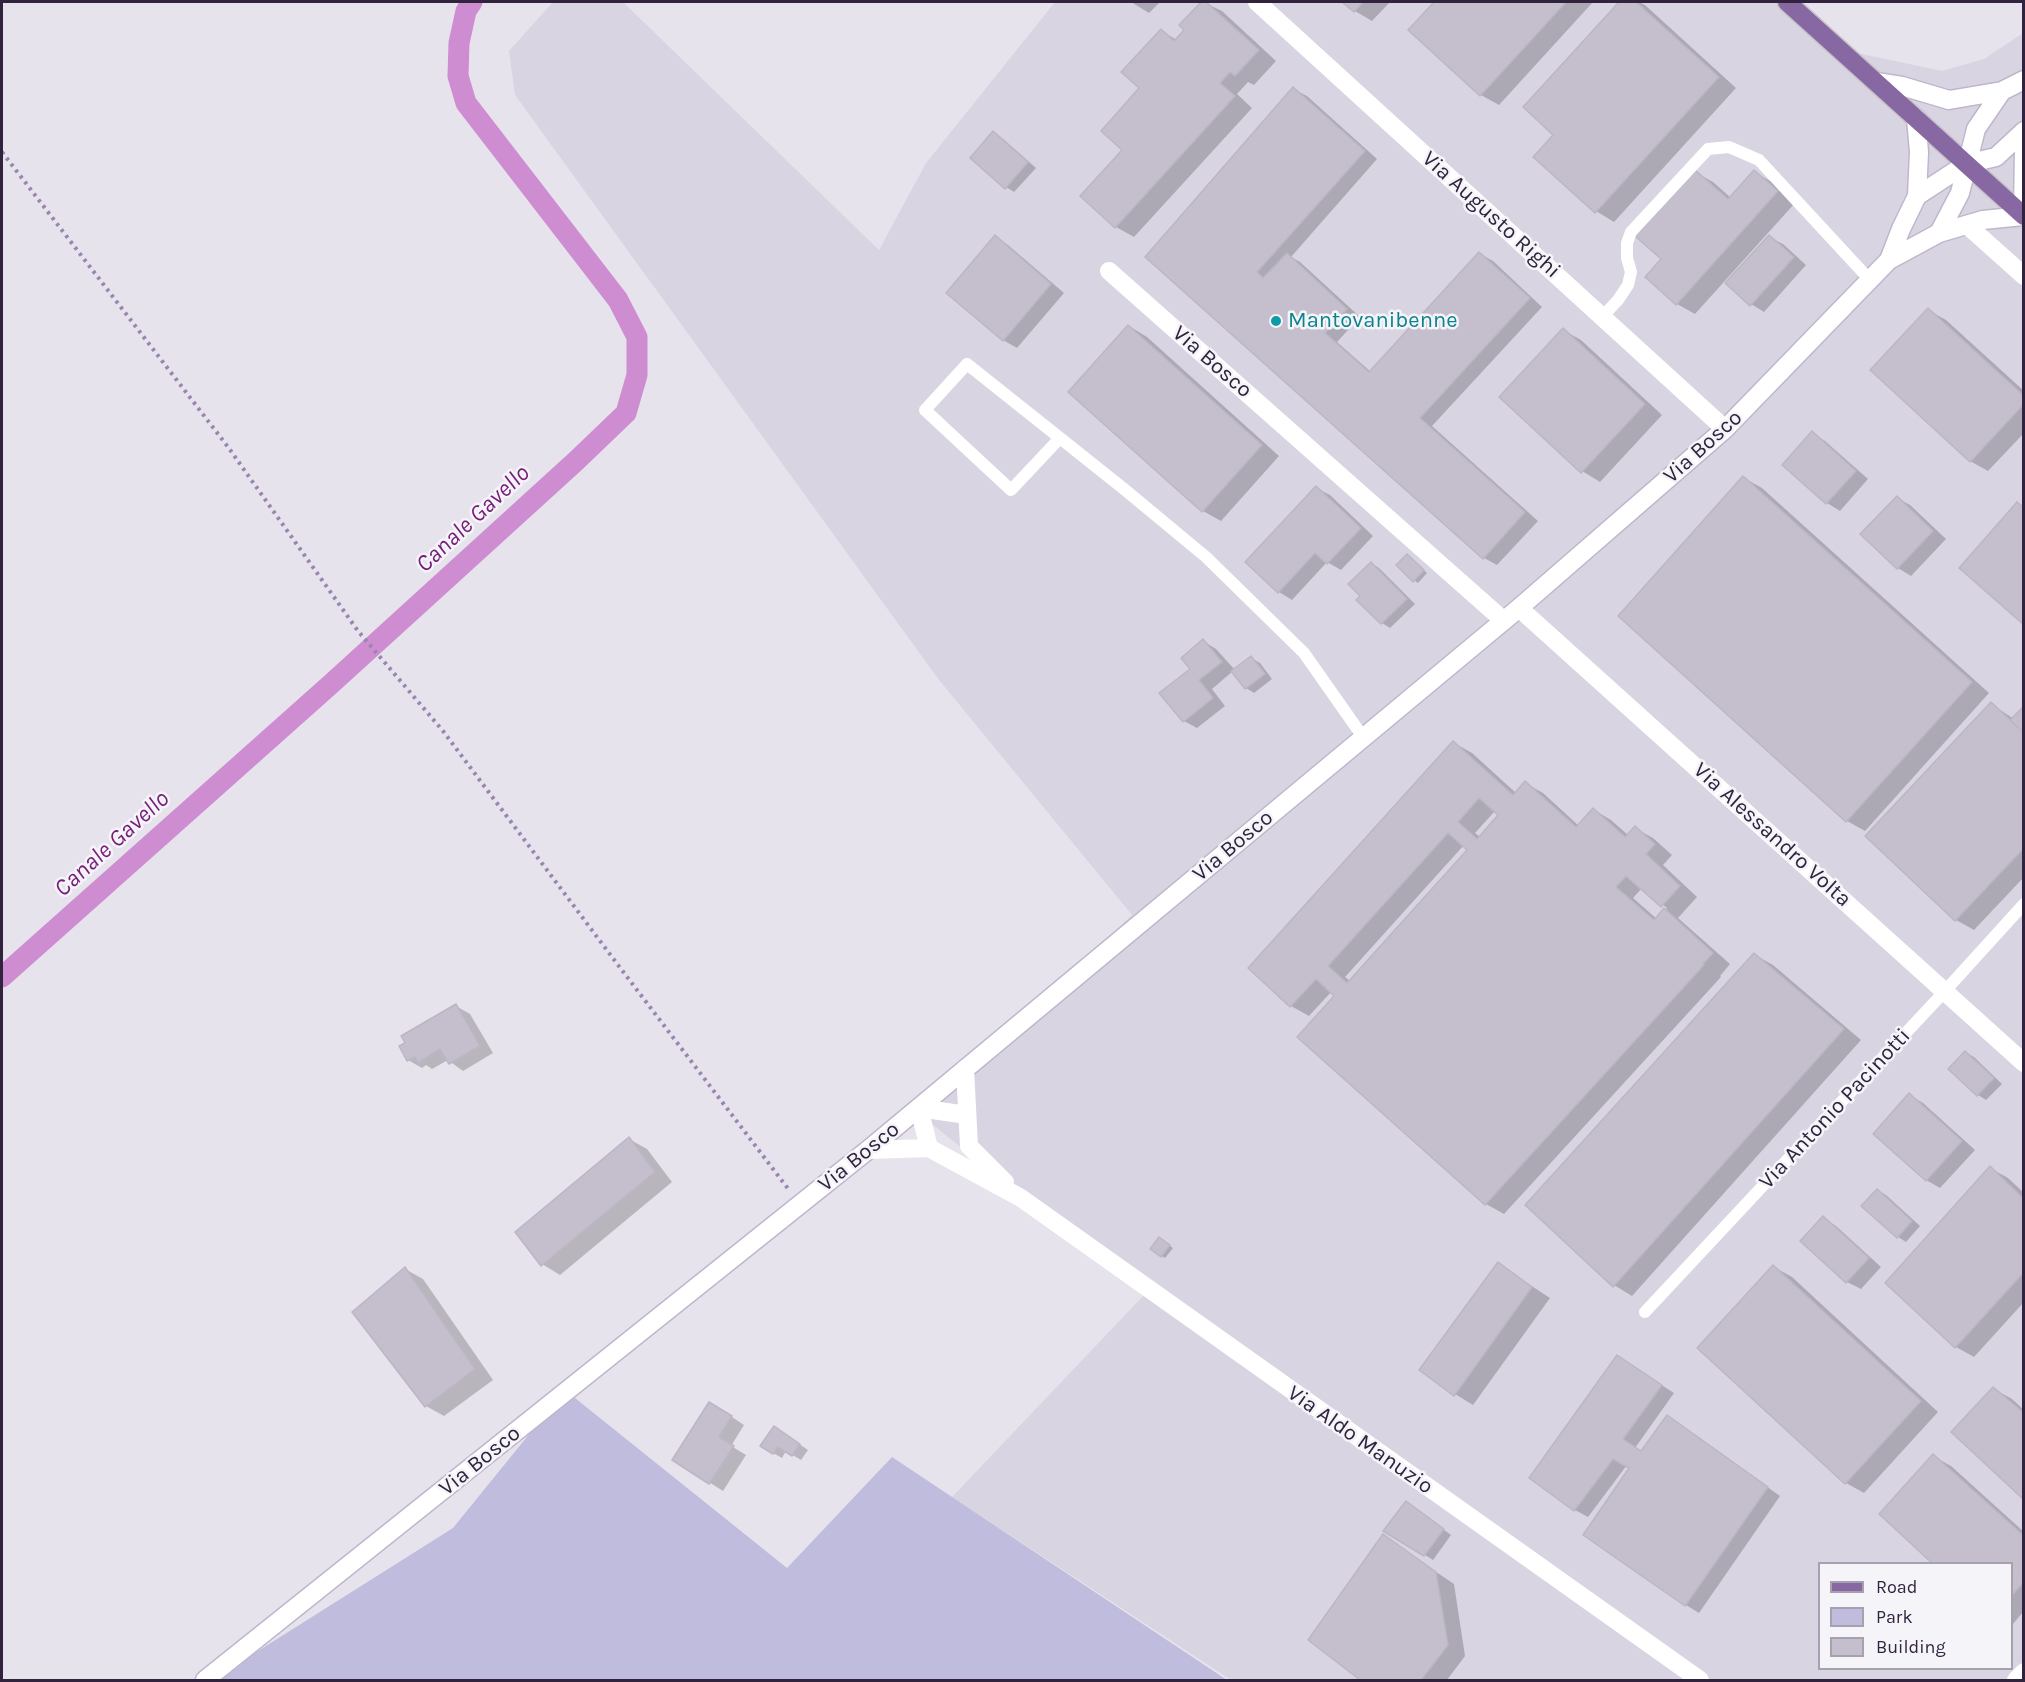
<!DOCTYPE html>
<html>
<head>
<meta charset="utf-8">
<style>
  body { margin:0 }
  #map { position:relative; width:2025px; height:1682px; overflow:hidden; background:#e7e3ed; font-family:Karla,sans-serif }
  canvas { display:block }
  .frame { position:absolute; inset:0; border:3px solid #31233e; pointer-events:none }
  .legend { position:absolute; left:1818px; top:1562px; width:195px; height:108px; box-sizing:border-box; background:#f5f4f9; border:2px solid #a7a0ae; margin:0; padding:8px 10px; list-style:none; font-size:18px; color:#31233e }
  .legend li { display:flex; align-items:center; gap:12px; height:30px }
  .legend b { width:30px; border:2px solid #a7a0ae }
</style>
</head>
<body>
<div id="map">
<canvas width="2025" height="1682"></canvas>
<div class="frame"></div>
<ul class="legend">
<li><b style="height:8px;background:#8868a2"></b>Road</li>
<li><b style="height:16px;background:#bfbcdd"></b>Park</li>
<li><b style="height:16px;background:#c5bfcd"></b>Building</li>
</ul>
</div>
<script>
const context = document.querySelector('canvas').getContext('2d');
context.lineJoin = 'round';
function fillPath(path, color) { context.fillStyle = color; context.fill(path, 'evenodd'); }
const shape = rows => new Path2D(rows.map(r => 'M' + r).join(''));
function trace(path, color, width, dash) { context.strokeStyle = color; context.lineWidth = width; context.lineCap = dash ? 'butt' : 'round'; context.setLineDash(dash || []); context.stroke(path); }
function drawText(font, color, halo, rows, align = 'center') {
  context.font = font + ' Karla,sans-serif'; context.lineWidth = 5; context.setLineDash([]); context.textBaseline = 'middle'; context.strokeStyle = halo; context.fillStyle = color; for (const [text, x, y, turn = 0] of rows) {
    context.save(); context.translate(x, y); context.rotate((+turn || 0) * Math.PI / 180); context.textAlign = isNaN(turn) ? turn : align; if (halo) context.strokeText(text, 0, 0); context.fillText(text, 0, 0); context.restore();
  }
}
fillPath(shape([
  [553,2,623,2,879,250,926,163,1055,2,1779,2,1829,47,1942,71,1984,59,2023,33,2023,1680,1231,1680,952,1497,1145,1294,918,1113,1132,915,939,680,515,95,509,51],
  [1820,1564,2012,1564,2012,1668,1820,1668]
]), '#d9d4e1');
fillPath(shape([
  [565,1390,787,1568,892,1457,1227,1680,212,1680,453,1528]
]), '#bfbcdd');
fillPath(shape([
  [1131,2,1160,2,1149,13],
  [1203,2,1222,11,1276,61,1254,85,1248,82,1237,94,1252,108,1134,237,1116,227,1124,150,1141,88,1161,31,1177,40,1187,30,1182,25],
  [1344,2,1390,2,1372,21,1355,11],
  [1436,2,1593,2,1499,105,1481,95,1410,30],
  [1622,2,1639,2,1645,5,1736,88,1614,222,1596,211,1556,135,1525,107],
  [1293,89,1307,96,1377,159,1291,257,1300,262,1360,317,1337,342,1371,372,1480,254,1493,261,1542,307,1432,426,1538,521,1497,565,1484,558,1147,257],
  [993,133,1002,138,1036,168,1014,192,1006,187],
  [1695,172,1713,182,1731,198,1754,172,1772,182,1795,203,1695,314,1677,304,1647,277,1663,259],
  [995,237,1008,245,1064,293,1017,348,1003,340],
  [1769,237,1783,244,1806,265,1764,312,1751,304],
  [1928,310,1946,320,2024,391,2024,433,1988,471,1970,461],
  [1129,326,1147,337,1279,456,1221,521,1203,511,1070,392],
  [1563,330,1581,340,1662,415,1600,482,1582,471],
  [1812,433,1825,441,1868,479,1840,511,1827,503],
  [1744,478,1762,488,1989,693,1865,831,1847,821,1620,616],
  [1316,488,1330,495,1373,536,1341,570,1327,562,1292,600,1279,592],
  [1897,498,1910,505,1946,539,1911,576,1898,568],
  [1408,556,1427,573,1418,583,1414,580],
  [1371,563,1379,568,1415,604,1390,628,1382,623,1358,600,1362,596],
  [1203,641,1216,649,1235,670,1251,658,1260,663,1272,679,1254,693,1246,688,1233,671,1212,689,1225,706,1197,728,1184,721,1192,669],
  [1991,704,2014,719,2024,708,2024,877,1974,930,1956,920],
  [1454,743,1472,753,1516,793,1525,783,1543,793,1579,826,1594,810,1611,820,1628,835,1635,828,1653,838,1672,855,1663,865,1697,897,1678,918,1730,964,1720,976,1721,977,1504,1214,1486,1204,1336,996,1332,991,1309,1016,1291,1006],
  [1495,811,1500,815,1480,837,1475,833],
  [1464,845,1469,850,1350,981,1345,977],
  [1642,888,1667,908,1657,919,1633,898],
  [1755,955,1773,965,1861,1040,1632,1296,1614,1285],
  [456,1006,470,1014,493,1053,463,1071,448,1060,432,1069,426,1065,422,1068,408,1060],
  [1966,1053,1974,1057,2002,1084,1986,1100,1978,1095],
  [1909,1095,1923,1103,1975,1150,1940,1188,1926,1180],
  [629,1139,647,1149,672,1182,560,1275,542,1264],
  [1990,1168,2008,1178,2024,1193,2024,1302,1974,1357,1956,1347,1887,1283],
  [1877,1190,1886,1195,1920,1226,1906,1242,1898,1237],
  [1823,1218,1836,1226,1881,1267,1861,1289,1847,1282,1802,1240],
  [1163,1241,1173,1248,1165,1258,1162,1256],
  [1498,1264,1550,1298,1473,1405,1455,1394],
  [1774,1267,1792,1277,1938,1412,1864,1493,1846,1483],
  [405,1269,423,1279,493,1380,444,1416,426,1406],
  [1630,1365,1674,1393,1635,1448,1642,1452,1668,1417,1780,1496,1699,1613,1686,1605,1631,1467,1627,1465,1588,1517,1575,1510],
  [1994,1389,2012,1399,2024,1410,2024,1498],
  [723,1411,744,1425,731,1446,746,1455,723,1491,674,1460],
  [783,1433,808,1450,801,1460,786,1451,782,1458,773,1453],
  [1933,1456,1951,1466,2024,1532,2024,1611,2012,1625,2012,1564],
  [1414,1508,1451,1535,1433,1560,1386,1530],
  [1383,1536,1454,1584,1465,1656,1447,1680,1363,1680,1310,1640]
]), '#0003');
trace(shape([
  [2,977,331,684,576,461,626,413,637,375,637,337,618,300,466,103,458,76,459,43,466,11,472,2]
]), '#ce8cd1', 21);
const building = shape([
  [1201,2,1206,2,1259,50,1235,76,1230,72,1220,83,1235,96,1115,228,1080,196,1122,150,1101,131,1139,88,1121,72,1161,29,1174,41,1184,30,1179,25,1201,2],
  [1342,2,1363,2,1354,12,1342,2],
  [1434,2,1566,2,1480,96,1408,30,1434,2],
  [1619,2,1636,2,1719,77,1595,213,1533,157,1553,135,1523,107,1619,2],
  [1293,87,1365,151,1257,272,1263,278,1287,253,1347,309,1325,333,1369,372,1479,252,1530,298,1420,418,1525,512,1483,559,1145,257,1293,87],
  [993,131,1028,162,1005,189,970,158,993,131],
  [1695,170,1728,199,1754,170,1778,191,1676,305,1645,277,1661,259,1635,236,1695,170],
  [995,235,1051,284,1003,341,946,293,995,235],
  [1769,235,1794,257,1750,306,1725,283,1769,235],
  [1928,308,2024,396,2024,404,1970,462,1870,370,1928,308],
  [1128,325,1262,445,1202,512,1068,392,1128,325],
  [1563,328,1645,404,1581,473,1499,397,1563,328],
  [1812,431,1856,471,1826,504,1782,465,1812,431],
  [1743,476,1972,682,1846,822,1618,616,1743,476],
  [1316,486,1361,528,1327,564,1315,553,1278,593,1245,562,1316,486],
  [1897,496,1933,531,1897,569,1860,534,1897,496],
  [2017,502,2024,508,2024,625,1959,568,2017,502],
  [1407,554,1424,570,1413,582,1396,565,1407,554],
  [1371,562,1407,599,1381,624,1356,600,1360,596,1348,584,1371,562],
  [1203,639,1222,662,1199,680,1213,698,1183,722,1159,693,1190,669,1181,658,1203,639],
  [1251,656,1265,674,1245,689,1231,671,1251,656],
  [1991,702,2024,733,2024,848,1955,921,1865,836,1991,702],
  [2024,706,2024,733,2010,720,2024,706],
  [1453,741,1513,795,1525,781,1576,827,1593,808,1625,837,1635,826,1655,844,1646,854,1680,886,1661,907,1626,876,1616,887,1654,920,1664,908,1713,953,1703,964,1704,965,1485,1205,1297,1037,1334,996,1316,979,1290,1007,1248,968,1453,741],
  [1479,798,1498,815,1477,839,1458,822,1479,798],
  [1448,833,1467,850,1347,983,1328,966,1448,833],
  [1754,953,1844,1029,1613,1287,1525,1205,1754,953],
  [456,1004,480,1046,449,1064,440,1049,418,1063,415,1057,407,1061,399,1046,405,1043,401,1036,456,1004],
  [1965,1051,1994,1078,1977,1096,1948,1069,1965,1051],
  [1909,1093,1962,1141,1926,1181,1873,1134,1909,1093],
  [629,1137,655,1172,541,1266,515,1232,629,1137],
  [1990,1166,2024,1199,2024,1272,1955,1348,1885,1283,1990,1166],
  [1877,1189,1912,1221,1897,1238,1861,1206,1877,1189],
  [1823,1216,1869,1258,1846,1283,1800,1241,1823,1216],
  [1159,1237,1170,1245,1161,1257,1150,1249,1159,1237],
  [1498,1262,1532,1287,1454,1396,1419,1370,1498,1262],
  [1773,1265,1921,1401,1845,1484,1697,1348,1773,1265],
  [405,1267,475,1369,425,1407,352,1312,405,1267],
  [1617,1355,1662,1385,1623,1439,1641,1451,1667,1415,1768,1487,1685,1606,1583,1535,1629,1468,1613,1459,1574,1511,1529,1478,1617,1355],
  [1993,1387,2024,1413,2024,1500,1951,1432,1993,1387],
  [709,1402,732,1416,719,1437,734,1446,709,1484,672,1460,709,1402],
  [774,1426,800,1444,792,1456,778,1447,773,1454,760,1446,774,1426],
  [1933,1454,2024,1536,2024,1582,2012,1595,2012,1564,1933,1564,1879,1514,1933,1454],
  [1406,1501,1444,1529,1424,1556,1383,1531,1406,1501],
  [1383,1534,1436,1572,1448,1645,1421,1680,1360,1680,1308,1640,1383,1534]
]);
fillPath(building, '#c5bfcd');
trace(building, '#bcb5c6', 1.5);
const secondary = shape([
  [1876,82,1902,86,1949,100,2002,91,2024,80],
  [1917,196,1966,164,1996,157,2024,131],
  [1939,233,1960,193,1976,129,2002,91],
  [1889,260,1901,229,1917,196,1919,152,1916,118],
  [205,1680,868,1150,1519,608,1725,429,1889,260,1939,233,1983,220,2023,216,2024,147]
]);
const primary = shape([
  [1787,2,2024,216]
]);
trace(secondary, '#c0b6cc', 21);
trace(primary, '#c5c1c9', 21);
trace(shape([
  [2,152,228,447,358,631,443,731,615,961,789,1190]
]), '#9a84b0', 4, [3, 4.5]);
trace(shape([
  [1602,317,1618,300,1628,285,1631,272,1627,258,1627,243,1631,232,1708,149,1729,147,1759,160,1870,280],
  [1060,438,1011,490,925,410,967,364,1060,438,1124,489,1206,557,1304,653,1363,737],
  [1645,1312,1945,991,2024,904]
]), '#fff', 12);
trace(shape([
  [1257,2,1725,429],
  [1967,225,2024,276],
  [1109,271,1503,620],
  [1519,608,2024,1063],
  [965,1069,969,1146,1005,1182],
  [929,1148,919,1108,967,1115],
  [868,1150,929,1148,1021,1198,1700,1680],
  [2016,1680,2024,1672]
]), '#fff', 18);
trace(secondary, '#fff', 18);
trace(primary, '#8868a2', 18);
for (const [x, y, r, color] of [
  [1276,321,6,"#0f9aa8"]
]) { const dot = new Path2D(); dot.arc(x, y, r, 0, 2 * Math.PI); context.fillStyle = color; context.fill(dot); trace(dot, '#f5f4f9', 2); }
drawText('22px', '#31233e', '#f5f4f9', [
  ["Via Augusto Righi",1491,215,42],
  ["Via Bosco",1212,362,41],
  ["Via Bosco",1703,447,-42],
  ["Via Alessandro Volta",1772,835,42],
  ["Via Bosco",1233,846,-40],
  ["Via Antonio Pacinotti",1835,1109,-47],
  ["Via Bosco",859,1157,-39],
  ["Via Aldo Manuzio",1360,1440,35],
  ["Via Bosco",480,1461,-39]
]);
drawText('22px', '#0d838f', '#f5f4f9', [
  ["Mantovanibenne",1288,321]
], 'left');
drawText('italic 24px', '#771d79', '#f5f4f9', [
  ["Canale Gavello",473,519,-43],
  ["Canale Gavello",112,844,-42]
]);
</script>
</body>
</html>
